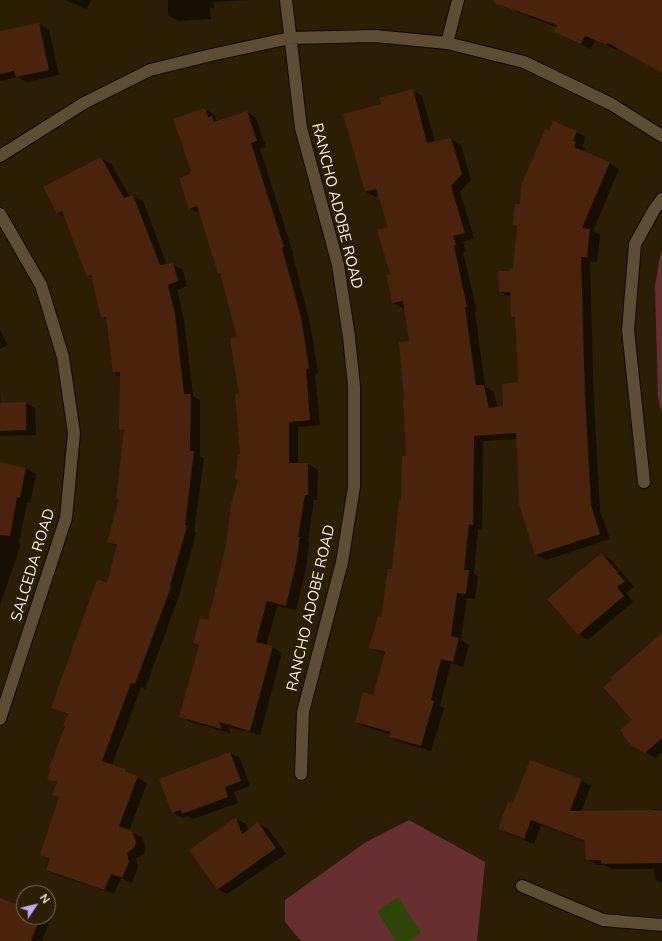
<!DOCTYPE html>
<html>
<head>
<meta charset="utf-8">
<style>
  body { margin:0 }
  #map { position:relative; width:662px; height:941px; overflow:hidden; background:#2c1d05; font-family:Mulish,sans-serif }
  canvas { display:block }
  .north { position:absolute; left:16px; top:885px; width:40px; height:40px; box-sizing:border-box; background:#2c1d05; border:1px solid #7e715d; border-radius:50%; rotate:55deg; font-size:11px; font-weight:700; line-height:16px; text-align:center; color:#faf0e2 }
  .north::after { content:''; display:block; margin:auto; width:14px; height:18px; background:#c0a8f4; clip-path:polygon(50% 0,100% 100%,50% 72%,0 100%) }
</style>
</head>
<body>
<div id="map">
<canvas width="662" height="941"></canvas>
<div class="north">N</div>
</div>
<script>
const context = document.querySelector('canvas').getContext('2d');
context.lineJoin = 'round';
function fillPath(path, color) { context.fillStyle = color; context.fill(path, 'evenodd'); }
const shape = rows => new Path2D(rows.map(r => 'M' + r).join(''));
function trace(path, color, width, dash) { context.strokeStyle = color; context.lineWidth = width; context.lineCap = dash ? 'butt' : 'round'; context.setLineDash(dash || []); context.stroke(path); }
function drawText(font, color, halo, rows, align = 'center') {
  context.font = font + ' Mulish,sans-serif'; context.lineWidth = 3; context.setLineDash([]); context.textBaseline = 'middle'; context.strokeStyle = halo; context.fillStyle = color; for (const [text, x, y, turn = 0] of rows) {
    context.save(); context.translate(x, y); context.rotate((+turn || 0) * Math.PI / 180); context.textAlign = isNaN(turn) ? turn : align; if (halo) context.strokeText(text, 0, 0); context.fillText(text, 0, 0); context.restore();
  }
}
fillPath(shape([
  [662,251,662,413,658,398,655,286,660,257],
  [409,820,485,862,477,941,303,941,300,940,285,922,285,900,366,842]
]), '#682f31');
fillPath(shape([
  [398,897,421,933,411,941,396,941,377,911]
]), '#2d4607');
fillPath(shape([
  [65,0,91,0,87,9],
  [168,0,248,0,214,2,214,8,210,8,211,19,178,21,168,15],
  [512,0,662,0,662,72,618,47,617,50,595,40,591,49,565,37,555,31,557,27,519,13,510,7],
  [39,24,49,30,59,75,26,82,18,77,0,81,0,32],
  [412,90,422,96,435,142,451,139,461,145,471,180,460,192,474,238,463,242,466,251,463,252,477,312,475,312,485,386,494,392,497,408,504,407,519,383,516,319,512,317,511,297,500,292,510,272,514,270,518,227,514,225,549,133,576,132,586,137,582,147,585,148,583,152,609,163,619,169,593,231,600,235,597,262,590,262,594,402,600,511,610,539,546,560,536,555,520,504,517,439,483,441,482,530,478,529,474,574,478,577,475,599,467,598,461,640,469,645,463,667,451,663,440,706,444,708,431,751,400,742,390,737,391,734,366,727,356,722,373,696,386,655,371,648,382,618,392,570,402,501,407,457,410,342,405,308,403,308,393,303,389,228,379,196,375,197,366,192,382,104],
  [205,109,215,115,216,120,219,121,247,112,256,118,266,147,260,149,293,253,292,253,310,323,318,373,315,374,320,425,298,427,298,464,308,464,318,470,317,500,314,500,308,542,309,543,306,568,296,610,277,606,266,646,273,647,282,653,260,735,228,727,231,733,190,722,181,716,200,646,194,643,209,621,227,545,239,480,241,456,238,338,221,275,219,273,201,214,190,208,191,175],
  [101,158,111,164,130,197,133,196,143,201,167,265,173,264,183,270,187,286,177,290,184,320,193,396,200,400,200,456,204,458,194,531,196,533,180,593,145,689,141,687,112,765,125,770,147,783,129,831,142,837,146,848,144,854,136,858,138,868,132,883,121,878,114,894,57,875,47,870,50,860,41,855,60,798,54,794,57,783,48,778,68,715,52,707,108,584,118,547,109,542,120,500,117,498,125,432,120,429,121,377,114,373,108,320,102,317,93,279,88,276,65,217,58,213],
  [0,330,8,345,0,349],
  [0,390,1,404,25,403,35,408,36,435,0,436],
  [0,463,26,468,36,474,30,503,27,502,19,543,21,544,0,605],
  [601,554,611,560,634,587,626,593,633,602,588,640,578,634],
  [662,642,662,752,655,758,632,745,633,720],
  [230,753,240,758,250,786,234,792,238,803,193,819,188,816,183,818,173,813,161,779],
  [581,780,591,786,581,812,652,811,652,809,662,809,662,883,655,879,654,869,612,869,604,865,597,865,587,859,586,842,541,825,534,844,508,834,499,828,514,805],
  [236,819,246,824,248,830,258,823,268,829,286,854,227,894,217,889],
  [0,900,24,909,24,917,44,917,50,920,42,941,0,941]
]), '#0007');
fillPath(shape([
  [494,0,662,0,662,73,608,43,607,45,585,36,581,44,554,32,557,25,494,3],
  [39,23,49,70,16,77,14,71,0,74,0,31],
  [413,89,427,143,451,138,462,174,451,186,465,233,453,236,456,245,454,246,467,307,465,307,476,385,484,385,489,408,503,406,502,384,518,382,515,317,511,317,510,292,499,292,498,271,509,271,509,269,513,269,517,226,513,225,515,204,520,204,521,186,545,129,549,131,553,121,577,131,573,141,576,142,574,147,610,162,582,228,590,229,587,257,581,257,585,396,591,505,600,534,535,555,519,504,516,433,474,436,473,525,469,524,464,570,469,570,466,594,457,593,451,636,459,638,453,662,441,659,431,700,434,701,421,746,389,737,390,732,355,722,363,692,373,695,385,652,369,648,378,616,381,617,388,569,392,569,399,499,401,500,402,456,406,456,403,399,404,399,399,342,409,341,403,301,392,303,386,275,390,274,377,230,388,227,376,189,365,192,343,114,381,104,379,98],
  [205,108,208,117,212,116,214,122,247,111,257,141,251,143,284,247,282,248,301,317,309,368,306,369,310,420,289,422,289,463,308,463,308,495,305,495,298,537,300,537,296,563,286,606,267,601,256,642,273,646,250,731,219,722,222,729,179,717,199,645,193,643,200,618,208,620,226,545,231,504,238,480,235,479,238,454,240,455,235,394,239,394,230,338,237,337,220,273,218,274,197,206,189,209,179,178,190,174,189,172,191,171,173,119],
  [101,157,124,198,133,195,160,265,173,263,178,281,168,285,175,314,184,394,191,394,190,451,194,451,185,525,187,526,170,586,171,587,135,684,131,683,102,761,125,769,125,771,138,776,119,826,132,831,136,842,134,848,127,853,129,862,122,878,111,874,104,890,46,870,50,859,40,855,59,797,52,795,57,782,47,779,51,769,49,768,65,726,63,726,68,714,51,708,97,579,107,583,117,545,107,542,119,499,116,499,124,430,119,430,120,372,113,373,106,317,101,318,91,275,87,277,62,211,57,214,43,187],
  [26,402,26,430,0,431,0,403],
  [0,462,26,468,20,498,17,497,10,536,0,535],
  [601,553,618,572,617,573,625,581,617,587,624,596,578,635,547,599],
  [662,633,662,738,645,753,632,746,622,734,623,733,620,730,632,720,603,687,612,680,610,678],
  [230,752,241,781,225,787,228,797,182,814,181,810,172,813,159,779],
  [530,760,582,779,570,811,662,810,662,863,601,864,601,860,586,860,585,841,531,820,524,839,498,829,508,801,513,803],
  [236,817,242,834,258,822,276,848,217,890,189,850],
  [0,898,24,907,24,917,40,917,31,941,0,941]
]), '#4a230c');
const minor = shape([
  [286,0,301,128,338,265,349,337,354,386,354,487,342,562,303,712,301,774],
  [447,43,458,0],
  [0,156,84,103,150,70,211,55,290,38,375,36,447,43,524,62,611,104,662,136],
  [0,214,41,285,63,357,74,433,66,518,0,719],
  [644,482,628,330,635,244,654,210,662,199],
  [522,886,603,920,662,925]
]);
trace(minor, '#140700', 14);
trace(minor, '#5e4d35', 12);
drawText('15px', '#faf0e2', '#2c1d05', [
  ["RANCHO ADOBE ROAD",337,206,76],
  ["SALCEDA ROAD",33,565,-73],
  ["RANCHO ADOBE ROAD",311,608,-77]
]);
</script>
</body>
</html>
